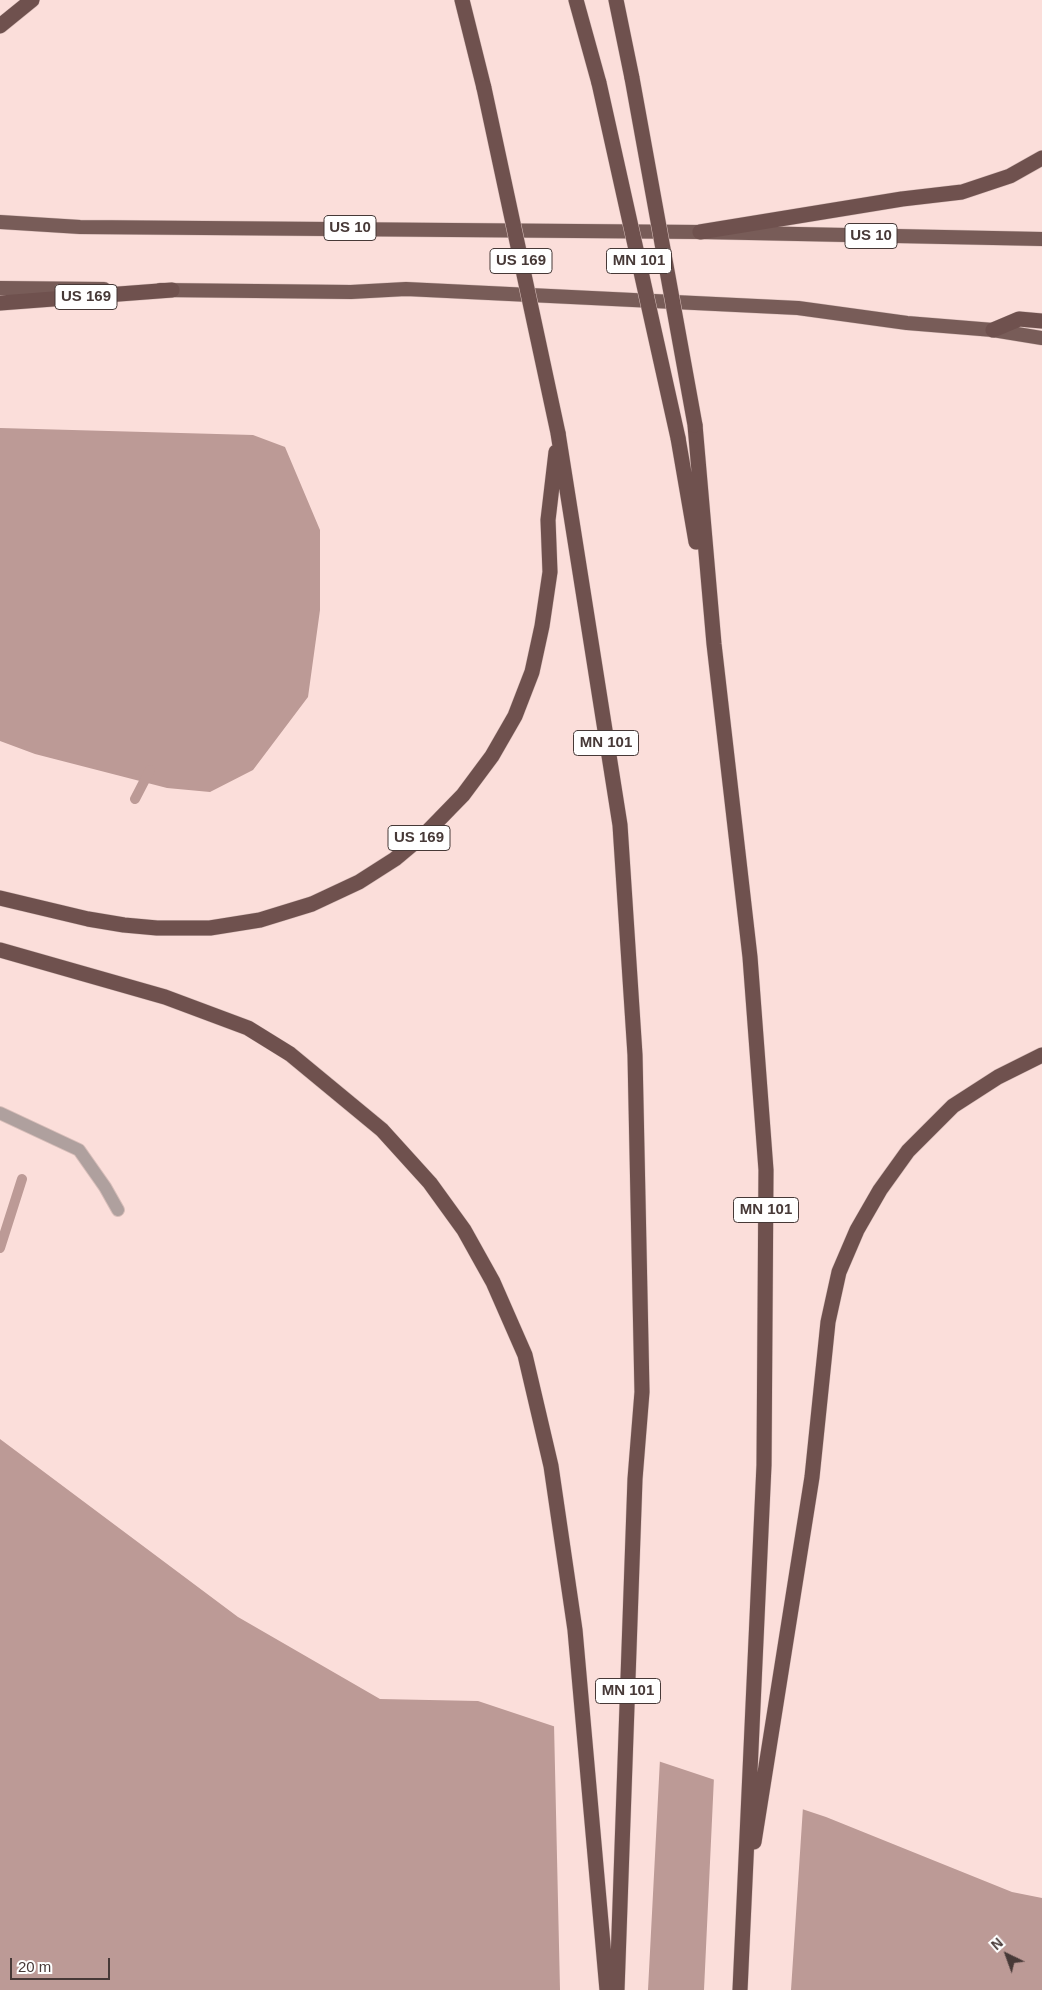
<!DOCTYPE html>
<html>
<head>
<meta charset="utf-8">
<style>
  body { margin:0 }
  #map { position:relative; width:1042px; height:1990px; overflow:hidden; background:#fbdeda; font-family:Helvetica,sans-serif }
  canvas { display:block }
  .north { position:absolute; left:982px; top:1930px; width:50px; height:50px; -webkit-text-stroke:4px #fff; paint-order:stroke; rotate:318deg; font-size:14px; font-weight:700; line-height:20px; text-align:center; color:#473937 }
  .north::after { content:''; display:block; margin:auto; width:18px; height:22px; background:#473937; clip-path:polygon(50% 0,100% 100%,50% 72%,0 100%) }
  .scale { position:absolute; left:10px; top:1958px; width:100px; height:22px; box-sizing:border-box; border:2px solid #473937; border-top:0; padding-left:6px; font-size:15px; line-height:18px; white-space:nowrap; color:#473937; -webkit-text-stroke:4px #fff; paint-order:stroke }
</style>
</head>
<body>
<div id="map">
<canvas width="1042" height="1990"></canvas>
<div class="north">N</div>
<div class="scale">20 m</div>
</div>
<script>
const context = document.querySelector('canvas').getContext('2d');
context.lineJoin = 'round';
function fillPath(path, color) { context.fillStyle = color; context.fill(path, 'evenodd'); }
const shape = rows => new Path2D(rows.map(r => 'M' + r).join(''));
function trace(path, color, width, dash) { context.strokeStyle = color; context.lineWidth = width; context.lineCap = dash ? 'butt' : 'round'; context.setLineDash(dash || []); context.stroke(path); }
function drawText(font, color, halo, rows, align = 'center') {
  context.font = font + ' Helvetica,sans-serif'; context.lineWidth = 4.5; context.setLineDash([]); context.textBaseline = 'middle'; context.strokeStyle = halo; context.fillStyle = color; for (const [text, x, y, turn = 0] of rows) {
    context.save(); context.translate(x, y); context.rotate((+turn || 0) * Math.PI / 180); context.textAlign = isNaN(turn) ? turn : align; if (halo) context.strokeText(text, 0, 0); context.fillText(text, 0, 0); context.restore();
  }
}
fillPath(shape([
  [0,428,253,435,285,447,320,530,320,610,308,697,253,770,210,792,167,788,35,754,0,741],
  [0,1439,238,1617,380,1699,478,1701,826,1817,1012,1892,1042,1898,1042,1990,0,1990]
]), '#bc9a96');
fillPath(shape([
  [554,1724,660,1759,648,1990,560,1990],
  [714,1777,803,1807,791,1990,704,1990]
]), '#fbdeda');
trace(shape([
  [135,799,150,770],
  [0,1248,22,1179]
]), '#bc9a96', 10);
const service = shape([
  [0,1113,79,1150,105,1187,118,1210]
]);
const trunk = shape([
  [0,222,80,227,700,232,1042,239],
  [0,288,104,289],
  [160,290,351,292,406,289,798,308,907,323,993,330,1042,338]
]);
const motorway = shape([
  [462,0,484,88],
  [576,0,599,83],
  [616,0,632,78],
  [0,26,32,0],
  [700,232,902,199,962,192,1010,176,1042,158],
  [0,303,172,290],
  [993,330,1019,319,1042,321],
  [695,425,714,644,750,957,766,1170,764,1465,740,1990],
  [558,433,620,825,635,1055,642,1392,635,1479,617,1990],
  [678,438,696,542],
  [0,898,88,919,124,925,157,928,210,928,260,920,312,904,359,882,395,859,426,833,463,795,492,756,515,716,532,672,542,626,550,572,548,520,556,452],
  [0,950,165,997,248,1028,290,1054,382,1130,430,1183,464,1230,493,1282,525,1355,551,1466,575,1630,607,1990],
  [754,1842,812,1477,828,1322,839,1272,857,1230,880,1190,908,1151,953,1106,998,1077,1042,1055]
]);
trace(service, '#d7bdb9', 14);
trace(trunk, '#d7bdb9', 15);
trace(motorway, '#d7bdb9', 16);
trace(service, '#afa09e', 12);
trace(trunk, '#785c58', 14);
trace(motorway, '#6f514e', 15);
const motorwayBridge = shape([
  [632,78,695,425],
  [599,83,678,438],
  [484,88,558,433]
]);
trace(motorwayBridge, '#d7bdb9', 16, []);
trace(motorwayBridge, '#6f514e', 15);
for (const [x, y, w] of [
  [350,228,52],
  [871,236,52],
  [521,261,62],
  [639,261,65],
  [86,297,62],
  [606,743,65],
  [419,838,62],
  [766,1210,65],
  [628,1691,65]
]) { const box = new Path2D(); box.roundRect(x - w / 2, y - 12.5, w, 25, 4); context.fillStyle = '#fff'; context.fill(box); trace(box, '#473937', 1); }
drawText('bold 15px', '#473937', null, [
  ["US 10",350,228],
  ["US 10",871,236],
  ["US 169",521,261],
  ["MN 101",639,261],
  ["US 169",86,297],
  ["MN 101",606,743],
  ["US 169",419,838],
  ["MN 101",766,1210],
  ["MN 101",628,1691]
]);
</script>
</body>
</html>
